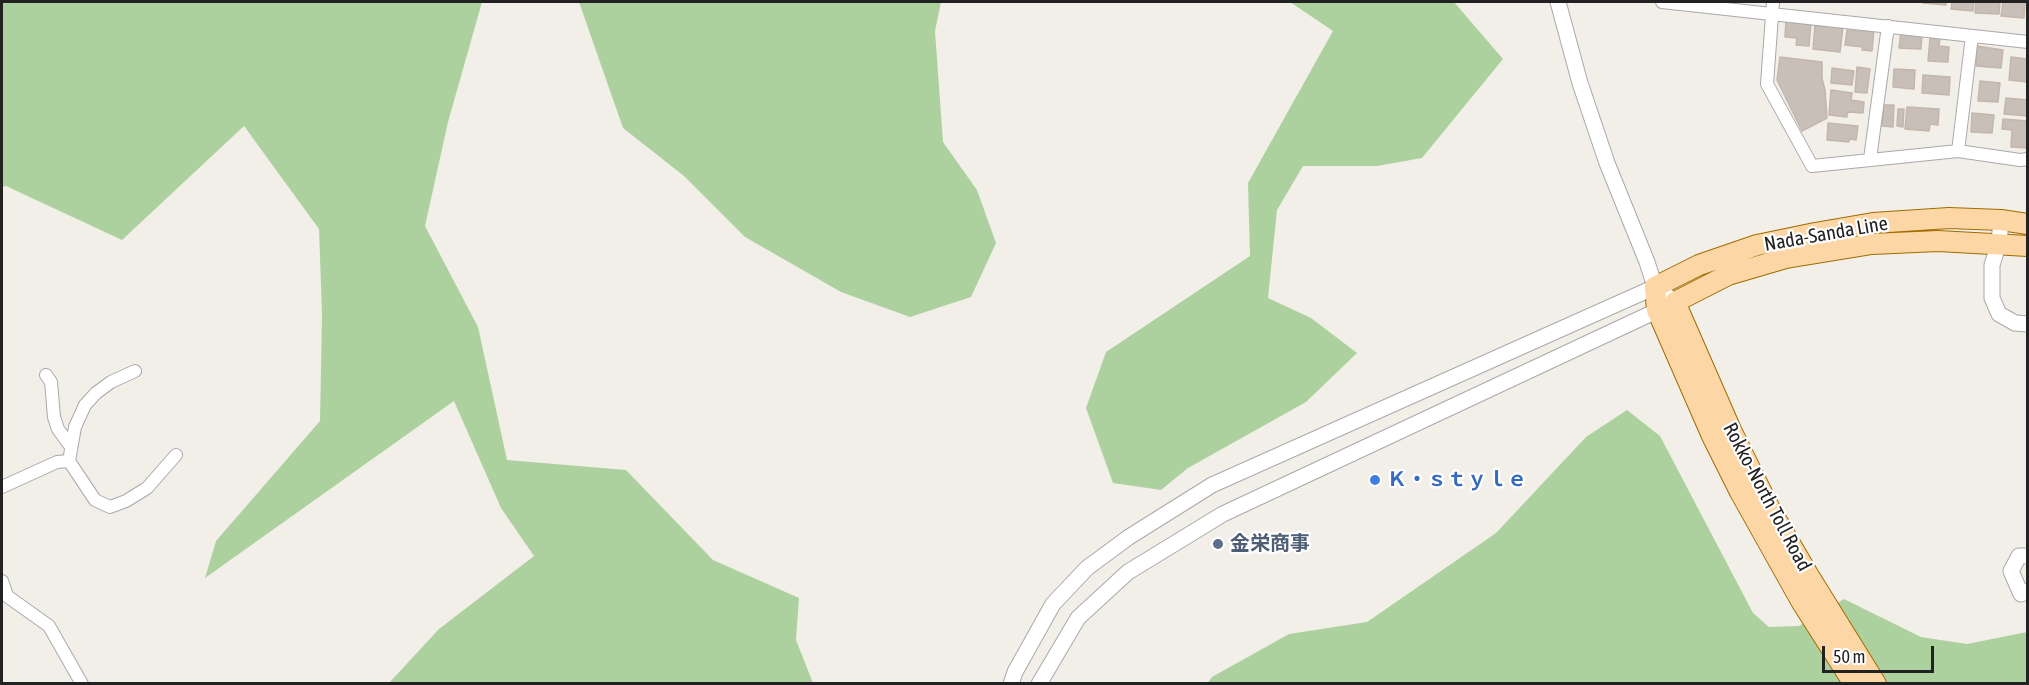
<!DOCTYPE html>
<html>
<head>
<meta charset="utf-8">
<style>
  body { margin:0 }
  #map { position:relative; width:2029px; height:685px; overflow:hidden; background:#f2efe9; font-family:"Asap Condensed",sans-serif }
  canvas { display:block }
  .frame { position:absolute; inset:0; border:3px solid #222; pointer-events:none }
  .scale { position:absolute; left:1822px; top:646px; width:112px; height:27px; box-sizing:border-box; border:3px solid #222; border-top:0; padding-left:8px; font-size:18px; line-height:21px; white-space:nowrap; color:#222; -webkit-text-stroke:4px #fff; paint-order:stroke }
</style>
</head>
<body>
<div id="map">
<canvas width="2029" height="685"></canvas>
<div class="frame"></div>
<div class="scale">50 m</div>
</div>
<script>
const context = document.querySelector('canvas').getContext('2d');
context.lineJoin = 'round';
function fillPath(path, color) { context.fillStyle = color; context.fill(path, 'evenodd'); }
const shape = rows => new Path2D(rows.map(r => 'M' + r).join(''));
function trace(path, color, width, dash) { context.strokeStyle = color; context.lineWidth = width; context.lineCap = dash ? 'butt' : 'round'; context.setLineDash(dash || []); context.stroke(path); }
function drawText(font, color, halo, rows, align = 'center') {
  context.font = font + ' "Asap Condensed","Noto Sans JP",sans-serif'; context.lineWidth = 4.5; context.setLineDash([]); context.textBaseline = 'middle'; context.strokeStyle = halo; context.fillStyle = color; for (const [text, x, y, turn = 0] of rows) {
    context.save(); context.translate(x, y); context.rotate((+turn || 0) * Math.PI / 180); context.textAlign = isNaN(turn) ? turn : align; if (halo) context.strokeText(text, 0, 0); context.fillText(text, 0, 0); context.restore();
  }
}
fillPath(shape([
  [2,2,482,2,448,122,425,226,478,327,507,460,626,470,713,560,799,598,796,640,813,683,389,683,439,629,534,556,501,508,454,401,205,578,216,541,320,421,322,315,319,229,244,126,122,240,6,186,2,187],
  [579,2,941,2,935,31,943,142,977,190,996,243,971,297,910,317,841,292,745,237,684,176,623,128],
  [1290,2,1454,2,1503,59,1422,158,1377,166,1303,166,1277,210,1268,298,1311,318,1357,353,1306,402,1188,468,1161,490,1113,483,1086,408,1106,352,1250,256,1248,183,1333,31],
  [1627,410,1660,436,1753,613,1769,627,1799,626,1844,599,1921,637,1967,644,2027,632,2027,683,1207,684,1212,677,1289,634,1367,622,1496,533,1586,437]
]), '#add19e');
const building = shape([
  [1923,2,1946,2,1946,5,1923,3,1923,2],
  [1952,2,1974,2,1973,11,1951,9,1952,2],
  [1976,2,2000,2,1999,14,1975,13,1976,2],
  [2003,2,2025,2,2024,18,2001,16,2003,2],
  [1786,20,1811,23,1809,46,1796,45,1797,38,1785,37,1786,20],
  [1815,24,1843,27,1840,52,1813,49,1815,24],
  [1865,28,1874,29,1872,51,1862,50,1863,47,1845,45,1847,30,1864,32,1865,28],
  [1901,31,1922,33,1921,49,1899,48,1901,31],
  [1930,38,1940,38,1939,46,1949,47,1948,62,1928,61,1930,38],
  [1977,46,2003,50,2001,68,1976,66,1977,46],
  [1780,57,1822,62,1822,78,1825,90,1827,118,1802,131,1777,80,1780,57],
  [2011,57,2028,59,2028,82,2009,80,2011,57],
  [1857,67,1870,69,1867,93,1855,92,1857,67],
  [1832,68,1854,71,1852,85,1831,83,1832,68],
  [1894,69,1915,70,1914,89,1893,87,1894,69],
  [1923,75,1950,77,1949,95,1922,93,1923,75],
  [1980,81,2000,83,1998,102,1978,101,1980,81],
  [1831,90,1852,93,1851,100,1864,102,1863,113,1850,112,1847,113,1847,117,1829,115,1831,90],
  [2006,98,2028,100,2028,116,2004,114,2006,98],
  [1884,105,1894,105,1893,127,1882,126,1884,105],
  [1907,107,1939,109,1938,125,1930,124,1929,131,1905,129,1907,107],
  [1898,109,1904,109,1903,127,1897,126,1898,109],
  [1972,113,1994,115,1992,133,1971,132,1972,113],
  [2003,119,2028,121,2028,148,2011,147,2012,130,2002,129,2003,119],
  [1828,123,1858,126,1856,140,1849,139,1849,142,1827,140,1828,123]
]);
fillPath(building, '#c7bfb8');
trace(building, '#c4b6ab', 1.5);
const minor = shape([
  [1662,2,2028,42],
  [1773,2,1767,84,1812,166,1958,151,2020,160,2028,159],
  [1958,151,1972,36],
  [1870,159,1888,26],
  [46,375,51,382,54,417,58,429,71,447],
  [69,461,75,427,85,405,96,393,111,382,135,371],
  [2,487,57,462,69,461,95,500,110,507,126,501,147,488,176,455],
  [2,581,7,596,49,626,82,684]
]);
const tertiary = shape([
  [1558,2,1580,83,1607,163,1647,262,1655,287],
  [2001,220,1999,243,1992,265,1992,298,1999,314,2015,323,2028,324],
  [2028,556,2019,556,2011,571,2021,594,2028,591],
  [1011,684,1015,672,1053,604,1087,568,1129,537,1212,485,1655,287,1675,302],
  [1039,684,1078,618,1128,572,1223,514,1667,306]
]);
const primary = shape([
  [1854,684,1801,601,1740,492,1712,436,1657,310,1655,287,1699,265,1757,245,1815,233,1873,223,1949,218,2001,220,2028,224],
  [1876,684,1809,576,1770,509,1731,430,1675,302,1728,275,1786,258,1872,244,1938,241,2028,246]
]);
trace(minor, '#a9a9a9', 14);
trace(tertiary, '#a9a9a9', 17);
trace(primary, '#a06b00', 22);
trace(minor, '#fff', 12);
trace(tertiary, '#fff', 15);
trace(primary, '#fcd6a4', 20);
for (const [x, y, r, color] of [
  [1375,480,6,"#3f7fe0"],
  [1218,544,6,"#5c6f8a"]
]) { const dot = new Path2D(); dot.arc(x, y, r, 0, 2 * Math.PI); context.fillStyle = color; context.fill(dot); trace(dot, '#fff', 2); }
drawText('20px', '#222', '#fff', [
  ["Nada-Sanda Line",1826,234,-10],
  ["Rokko-North Toll Road",1767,497,62]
]);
drawText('bold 20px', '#366cbe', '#fff', [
  ["Ｋ・ｓｔｙｌｅ",1387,480]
], 'left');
drawText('bold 20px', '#4e5e75', '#fff', [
  ["金栄商事",1230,544]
], 'left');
</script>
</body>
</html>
